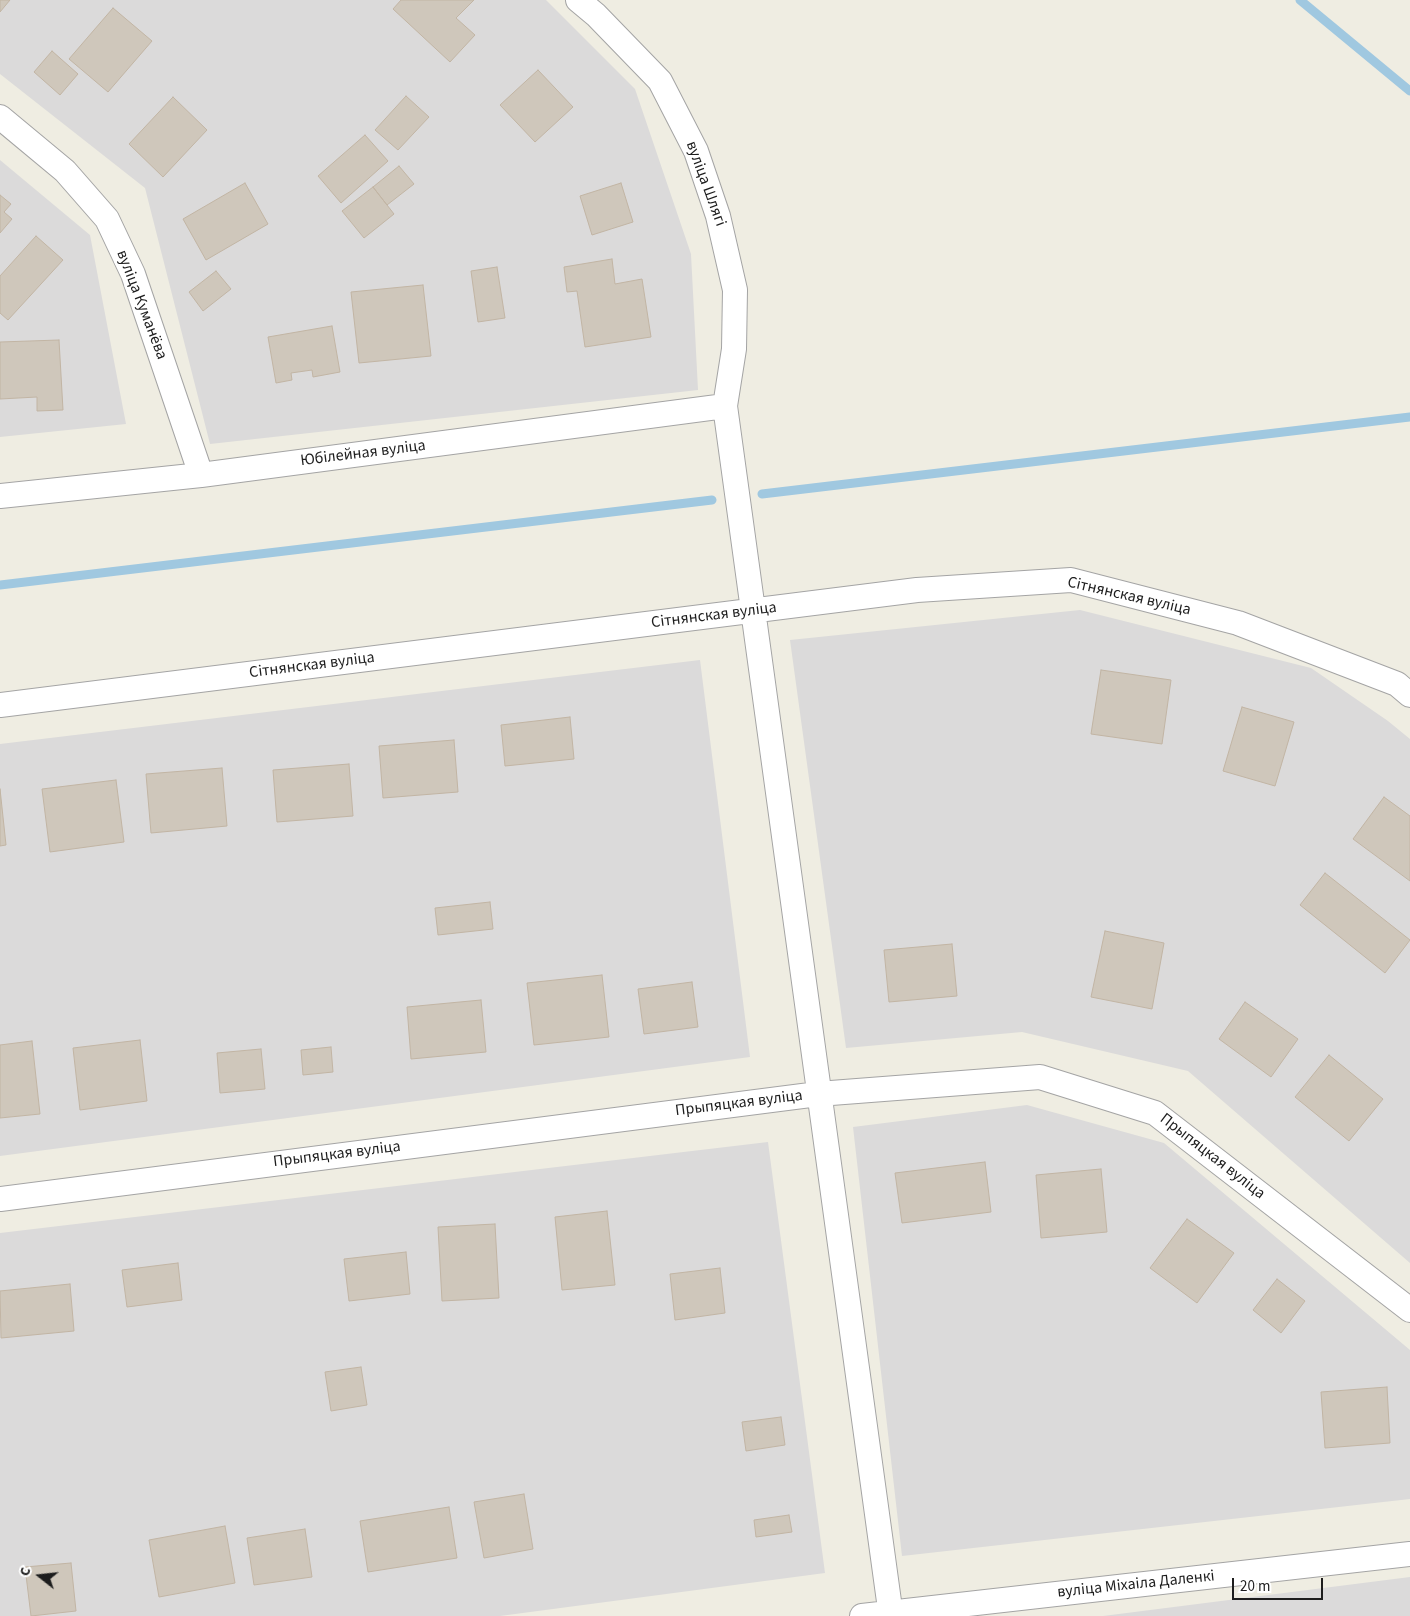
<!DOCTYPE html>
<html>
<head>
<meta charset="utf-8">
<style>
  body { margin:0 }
  #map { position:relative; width:1410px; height:1616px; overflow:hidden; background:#efede2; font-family:"Source Sans 3",sans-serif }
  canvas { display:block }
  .north { position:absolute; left:15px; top:1551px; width:50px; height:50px; -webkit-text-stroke:4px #fff; paint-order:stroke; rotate:286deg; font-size:14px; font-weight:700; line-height:20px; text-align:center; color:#1d1d1d }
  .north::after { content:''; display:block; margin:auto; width:18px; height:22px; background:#1d1d1d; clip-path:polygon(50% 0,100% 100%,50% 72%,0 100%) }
  .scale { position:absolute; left:1232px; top:1578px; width:91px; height:22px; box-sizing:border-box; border:2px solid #1d1d1d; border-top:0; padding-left:6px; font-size:15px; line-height:18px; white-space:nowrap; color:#1d1d1d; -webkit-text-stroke:4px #fff; paint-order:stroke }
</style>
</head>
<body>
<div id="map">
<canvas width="1410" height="1616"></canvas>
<div class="north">С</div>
<div class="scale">20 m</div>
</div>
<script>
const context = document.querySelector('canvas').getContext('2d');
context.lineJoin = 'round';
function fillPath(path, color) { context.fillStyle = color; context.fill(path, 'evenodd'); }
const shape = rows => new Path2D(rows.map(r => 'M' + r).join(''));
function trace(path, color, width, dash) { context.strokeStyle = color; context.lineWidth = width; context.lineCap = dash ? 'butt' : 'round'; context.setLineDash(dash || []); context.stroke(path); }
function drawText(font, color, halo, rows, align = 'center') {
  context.font = font + ' "Source Sans 3",sans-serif'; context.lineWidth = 5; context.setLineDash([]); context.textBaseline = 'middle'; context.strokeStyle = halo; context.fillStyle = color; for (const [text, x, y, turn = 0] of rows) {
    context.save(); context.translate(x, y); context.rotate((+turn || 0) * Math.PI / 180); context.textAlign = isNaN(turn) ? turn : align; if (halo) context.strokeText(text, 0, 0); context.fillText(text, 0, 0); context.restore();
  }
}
fillPath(shape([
  [0,0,546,0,635,89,691,254,698,390,210,444,145,188,0,74],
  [0,160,90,235,126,424,0,437],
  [1080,610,1311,668,1388,721,1410,739,1410,1263,1188,1071,1022,1032,846,1048,790,640],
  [700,660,750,1057,0,1156,0,744],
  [1027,1105,1164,1143,1410,1350,1410,1499,902,1556,853,1127],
  [768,1142,825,1573,500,1616,0,1616,0,1233],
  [1410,1577,1410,1616,1103,1616]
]), '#dbdada');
trace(shape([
  [1300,0,1410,91],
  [762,494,1410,417],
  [0,585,712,500]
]), '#a0c8e0', 9);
const building = shape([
  [0,0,10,0,0,12,0,0],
  [401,0,474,0,456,18,475,35,450,62,393,9,401,0],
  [113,8,152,41,108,92,69,59,113,8],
  [52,51,78,74,60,95,34,72,52,51],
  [538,70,573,107,535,142,500,105,538,70],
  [406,96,429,117,398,150,375,130,406,96],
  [173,97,207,130,163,177,129,144,173,97],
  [365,135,388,161,341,203,318,176,365,135],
  [399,166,414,184,387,205,373,187,399,166],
  [245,183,268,224,206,260,183,219,245,183],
  [621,183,633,222,592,235,580,196,621,183],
  [373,187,394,214,364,238,342,211,373,187],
  [0,195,11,204,4,212,12,219,0,233,0,195],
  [36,236,63,260,8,320,0,313,0,276,36,236],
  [612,259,615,284,642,279,651,337,585,347,577,291,567,292,564,267,612,259],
  [497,267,505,318,478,322,471,271,497,267],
  [216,271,231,289,203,311,189,292,216,271],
  [423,285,431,356,359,363,351,292,423,285],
  [332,326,340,372,313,377,312,370,291,373,292,380,276,383,268,337,332,326],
  [59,340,63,410,37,411,37,397,0,399,0,342,59,340],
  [1101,670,1171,680,1162,744,1091,734,1101,670],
  [1242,707,1294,722,1275,786,1223,771,1242,707],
  [570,717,574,759,505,766,501,725,570,717],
  [454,740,458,792,383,798,379,746,454,740],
  [349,764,353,816,277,822,273,770,349,764],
  [222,768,227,826,151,833,146,774,222,768],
  [116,780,124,842,50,852,42,789,116,780],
  [0,789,6,845,0,846,0,789],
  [1384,797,1410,816,1410,881,1353,839,1384,797],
  [1325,873,1410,940,1385,973,1300,905,1325,873],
  [490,902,493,929,438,935,435,908,490,902],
  [1105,931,1164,943,1152,1009,1091,997,1105,931],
  [952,944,957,996,889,1002,884,950,952,944],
  [602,975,609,1037,534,1045,527,983,602,975],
  [692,982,698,1027,644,1034,638,989,692,982],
  [481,1000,486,1052,411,1059,407,1007,481,1000],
  [1245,1002,1298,1039,1271,1077,1219,1039,1245,1002],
  [140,1040,147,1101,80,1110,73,1048,140,1040],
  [32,1041,40,1114,0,1118,0,1045,32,1041],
  [331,1047,333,1072,303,1075,301,1050,331,1047],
  [261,1049,265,1089,220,1093,217,1053,261,1049],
  [1329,1055,1383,1099,1349,1141,1295,1097,1329,1055],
  [985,1162,991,1212,902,1223,895,1173,985,1162],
  [1101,1169,1107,1232,1041,1238,1036,1175,1101,1169],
  [607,1211,615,1285,562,1290,555,1217,607,1211],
  [1187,1219,1234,1253,1197,1303,1150,1268,1187,1219],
  [495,1224,499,1298,442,1301,438,1227,495,1224],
  [406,1252,410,1294,349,1301,344,1259,406,1252],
  [178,1263,182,1300,127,1307,122,1270,178,1263],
  [720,1268,725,1313,675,1320,670,1274,720,1268],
  [1277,1279,1305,1301,1281,1333,1253,1310,1277,1279],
  [70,1284,74,1331,1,1338,0,1291,70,1284],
  [361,1367,367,1405,331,1411,325,1372,361,1367],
  [1387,1387,1390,1443,1325,1448,1321,1392,1387,1387],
  [781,1417,785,1445,746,1451,742,1422,781,1417],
  [524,1494,533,1549,484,1558,474,1502,524,1494],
  [449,1507,457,1558,368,1572,360,1521,449,1507],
  [789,1515,792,1532,756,1537,754,1520,789,1515],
  [225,1526,235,1583,159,1597,149,1540,225,1526],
  [305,1529,312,1577,254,1585,247,1538,305,1529],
  [71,1563,76,1611,31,1616,25,1567,71,1563]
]);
fillPath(building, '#cfc7bb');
trace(building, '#c2b5a4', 1);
const minor = shape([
  [578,0,596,15,660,81,696,151,718,216,735,290,734,349,725,406,891,1616],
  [0,117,65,171,107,219,133,274,201,475],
  [0,496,201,475,725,406],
  [0,705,917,590,1071,580,1238,623,1397,684,1410,695],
  [0,1199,818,1094,1040,1077,1155,1113,1410,1310],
  [862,1616,1410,1554]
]);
trace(minor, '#a4a4a4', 26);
trace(minor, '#fff', 24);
drawText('16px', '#1d1d1d', '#fff', [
  ["вуліца Шлягі",705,184,70],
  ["вуліца Куманёва",141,305,69],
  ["Юбілейная вуліца",363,454,-7],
  ["Сітнянская вуліца",1129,597,13],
  ["Сітнянская вуліца",714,616,-7],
  ["Сітнянская вуліца",312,666,-7],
  ["Прыпяцкая вуліца",739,1104,-7],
  ["Прыпяцкая вуліца",337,1155,-7],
  ["Прыпяцкая вуліца",1212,1157,38],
  ["вуліца Міхаіла Даленкі",1136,1585,-6]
]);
</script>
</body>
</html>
